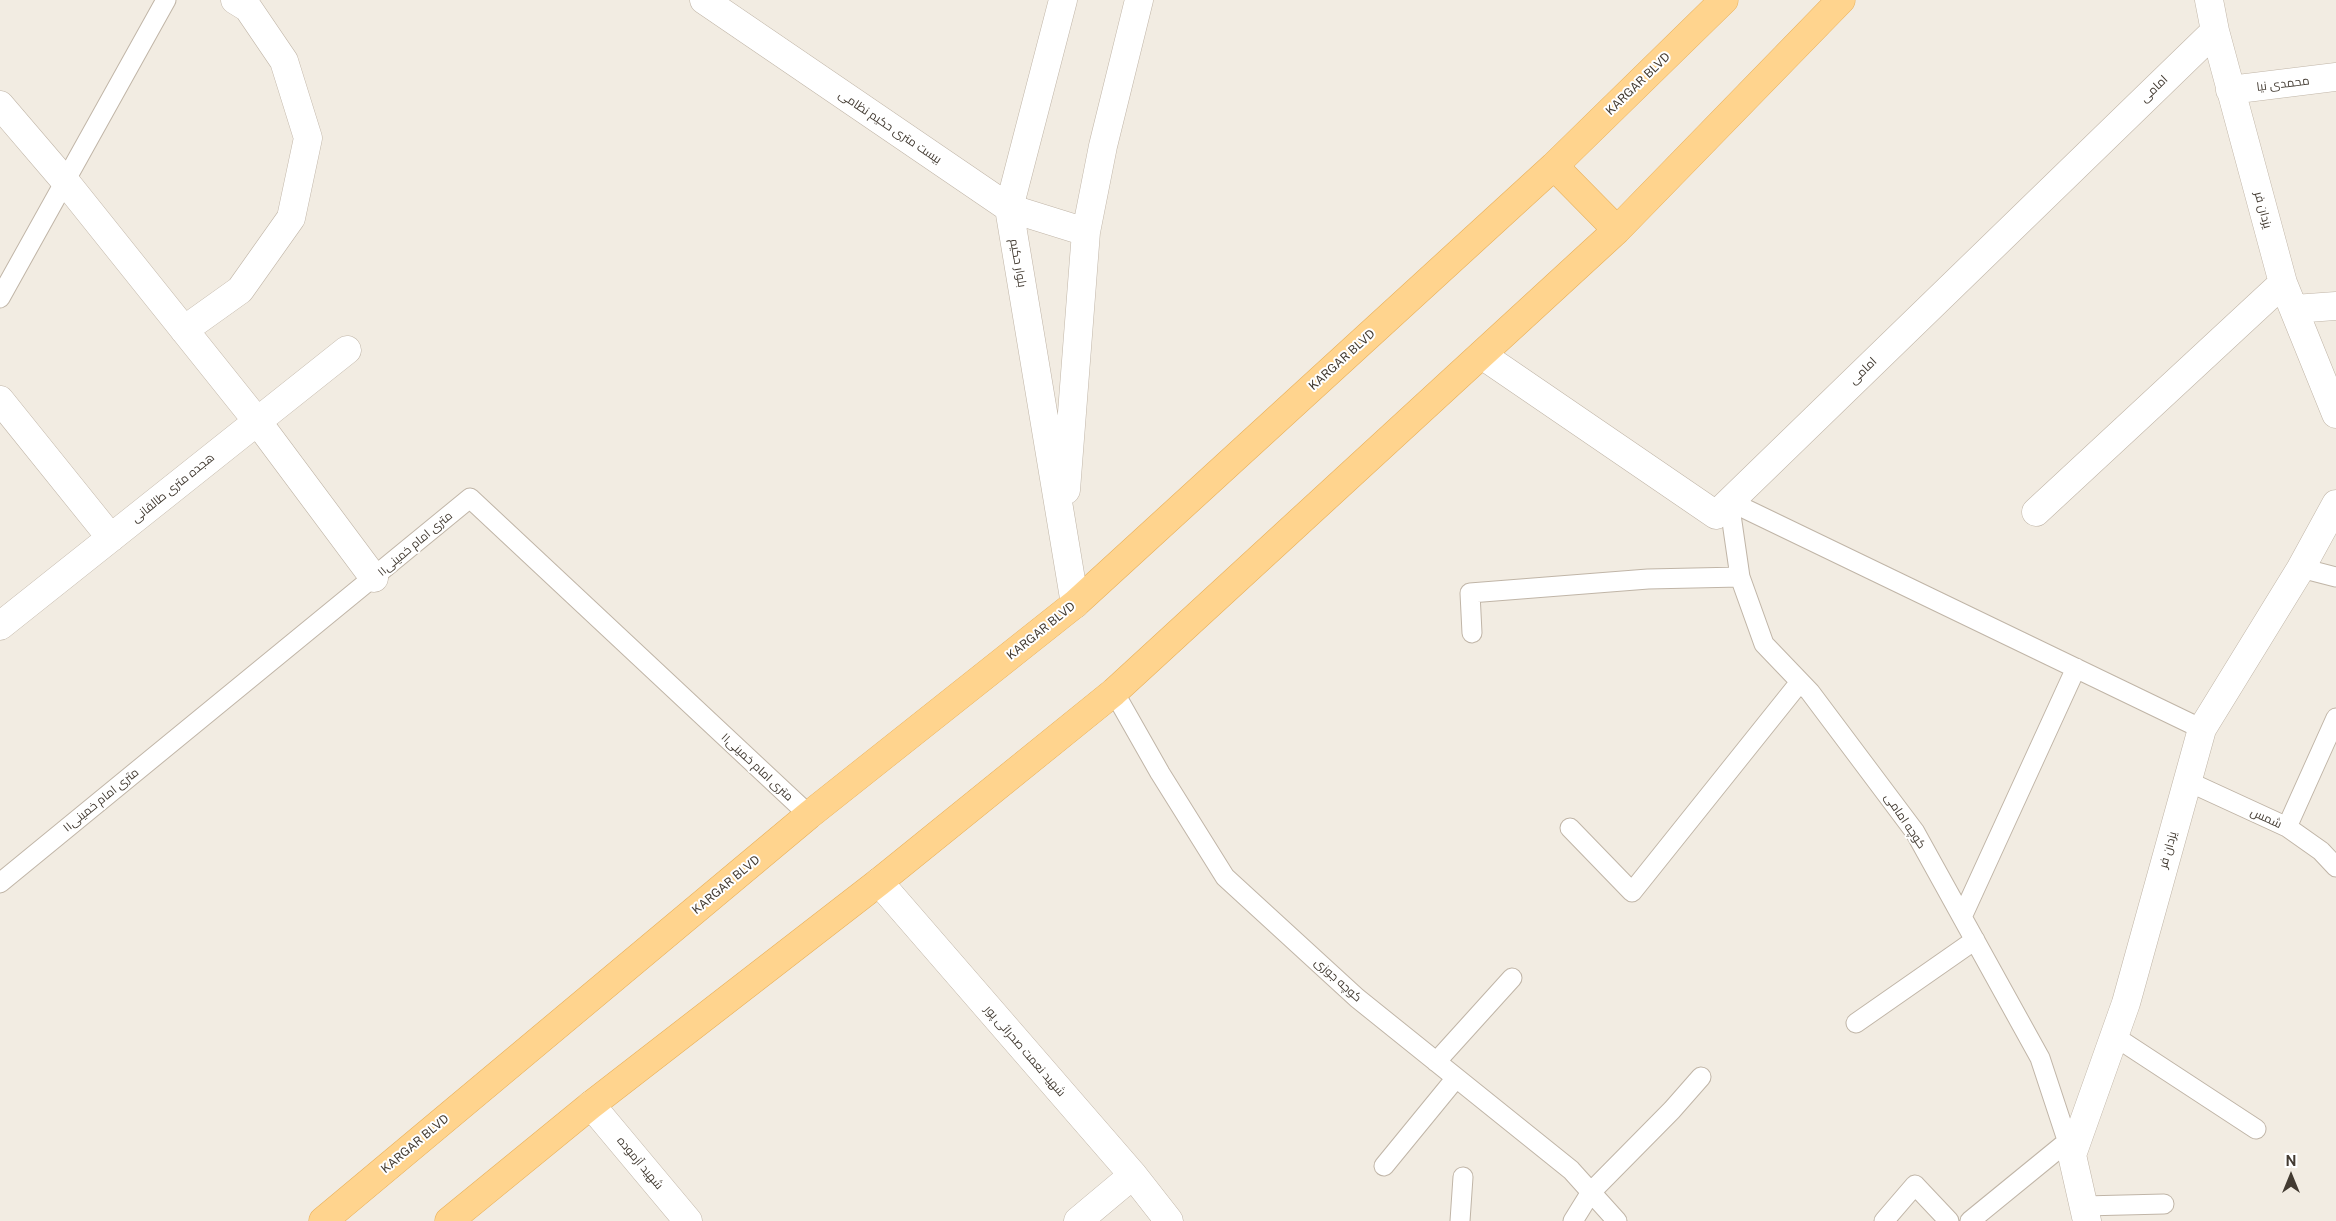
<!DOCTYPE html>
<html>
<head>
<meta charset="utf-8">
<style>
  body { margin:0 }
  #map { position:relative; width:2336px; height:1221px; overflow:hidden; background:#f2ece2; font-family:"Public Sans",sans-serif }
  canvas { display:block }
  .north { position:absolute; left:2266px; top:1151px; width:50px; height:50px; -webkit-text-stroke:4px #fff; paint-order:stroke; rotate:0deg; font-size:14px; font-weight:700; line-height:20px; text-align:center; color:#433b32 }
  .north::after { content:''; display:block; margin:auto; width:18px; height:22px; background:#433b32; clip-path:polygon(50% 0,100% 100%,50% 72%,0 100%) }
</style>
</head>
<body>
<div id="map">
<canvas width="2336" height="1221"></canvas>
<div class="north">N</div>
</div>
<script>
const context = document.querySelector('canvas').getContext('2d');
context.lineJoin = 'round';
const shape = rows => new Path2D(rows.map(r => 'M' + r).join(''));
function trace(path, color, width, dash) { context.strokeStyle = color; context.lineWidth = width; context.lineCap = dash ? 'butt' : 'round'; context.setLineDash(dash || []); context.stroke(path); }
function drawText(font, color, halo, rows, align = 'center') {
  context.font = font + ' "Public Sans",Cairo,sans-serif'; context.lineWidth = 4; context.setLineDash([]); context.textBaseline = 'middle'; context.strokeStyle = halo; context.fillStyle = color; for (const [text, x, y, turn = 0] of rows) {
    context.save(); context.translate(x, y); context.rotate((+turn || 0) * Math.PI / 180); context.textAlign = isNaN(turn) ? turn : align; if (halo) context.strokeText(text, 0, 0); context.fillText(text, 0, 0); context.restore();
  }
}
const service = shape([
  [0,298,166,0],
  [1729,501,1740,577,1764,644,1810,692,1915,832,2040,1058,2072,1155],
  [1729,501,2202,729],
  [2301,568,2336,577],
  [1472,633,1470,593,1648,579,1740,577],
  [1114,692,1160,773,1225,877,1357,998,1571,1170,1617,1221],
  [2187,781,2287,827,2321,851,2336,867],
  [2287,827,2336,718],
  [1570,828,1632,892,1800,682],
  [0,883,470,498,809,815],
  [1962,917,2076,668],
  [1856,1023,1975,940],
  [2114,1036,2256,1129],
  [1436,1062,1512,978],
  [1384,1166,1456,1078],
  [2084,1206,2164,1204],
  [1460,1221,1463,1177],
  [1573,1221,1591,1192,1672,1110,1701,1077],
  [1884,1221,1915,1185,1949,1221],
  [1970,1221,2068,1141]
]);
const minor = shape([
  [2209,0,2215,31,2283,283,2336,414],
  [2230,90,2336,77],
  [0,105,65,181,257,421,374,578],
  [2294,309,2336,306],
  [184,330,240,290,291,218,308,138,284,61,248,8,235,0],
  [1482,355,1716,515,2215,31],
  [0,400,111,538],
  [2036,512,2283,283],
  [0,626,347,350],
  [879,882,1133,1175,1169,1221],
  [591,1105,688,1221],
  [1078,1221,1133,1175],
  [2087,1221,2072,1155,2126,1003,2202,729,2301,568,2336,504]
]);
const tertiary = shape([
  [704,0,1009,208,1086,232],
  [1063,0,1009,208,1075,604],
  [1066,490,1086,232,1103,146,1139,0]
]);
const primary = shape([
  [1554,166,1617,230],
  [323,1221,809,815,1075,604,1554,166,1724,0],
  [449,1221,591,1105,879,882,1114,692,1617,230,1841,0]
]);
trace(service, '#c0b5a7', 21);
trace(minor, '#c0b5a7', 29);
trace(tertiary, '#c0b5a7', 29);
trace(primary, '#e9b059', 29);
trace(service, '#fff', 19);
trace(minor, '#fff', 28);
trace(tertiary, '#fff', 28);
trace(primary, '#ffd48e', 28);
drawText('12px', '#433b32', '#fff', [
  ["KARGAR BLVD",1638,84,-44],
  ["محمدی نیا",2283,84,-7],
  ["امامی",2154,89,-44],
  ["بیست متری حکیم نظامی",890,127,34],
  ["یزدان فر",2263,210,75],
  ["بلوار حکیم",1018,263,80],
  ["KARGAR BLVD",1342,360,-42],
  ["امامی",1863,371,-44],
  ["هجده متری طالقانی",173,488,-39],
  ["۱۱متری امام خمینی",415,544,-40],
  ["KARGAR BLVD",1041,631,-39],
  ["۱۱متری امام خمینی",757,767,43],
  ["۱۱متری امام خمینی",101,800,-39],
  ["شمس",2266,818,25],
  ["کوچه امامی",1905,821,56],
  ["یزدان فر",2168,850,-74],
  ["KARGAR BLVD",726,885,-40],
  ["کوچه جوزی",1338,980,42],
  ["شهید نعمت صحرائی پور",1025,1051,49],
  ["KARGAR BLVD",415,1144,-40],
  ["شهید آزموده",640,1163,50]
]);
</script>
</body>
</html>
